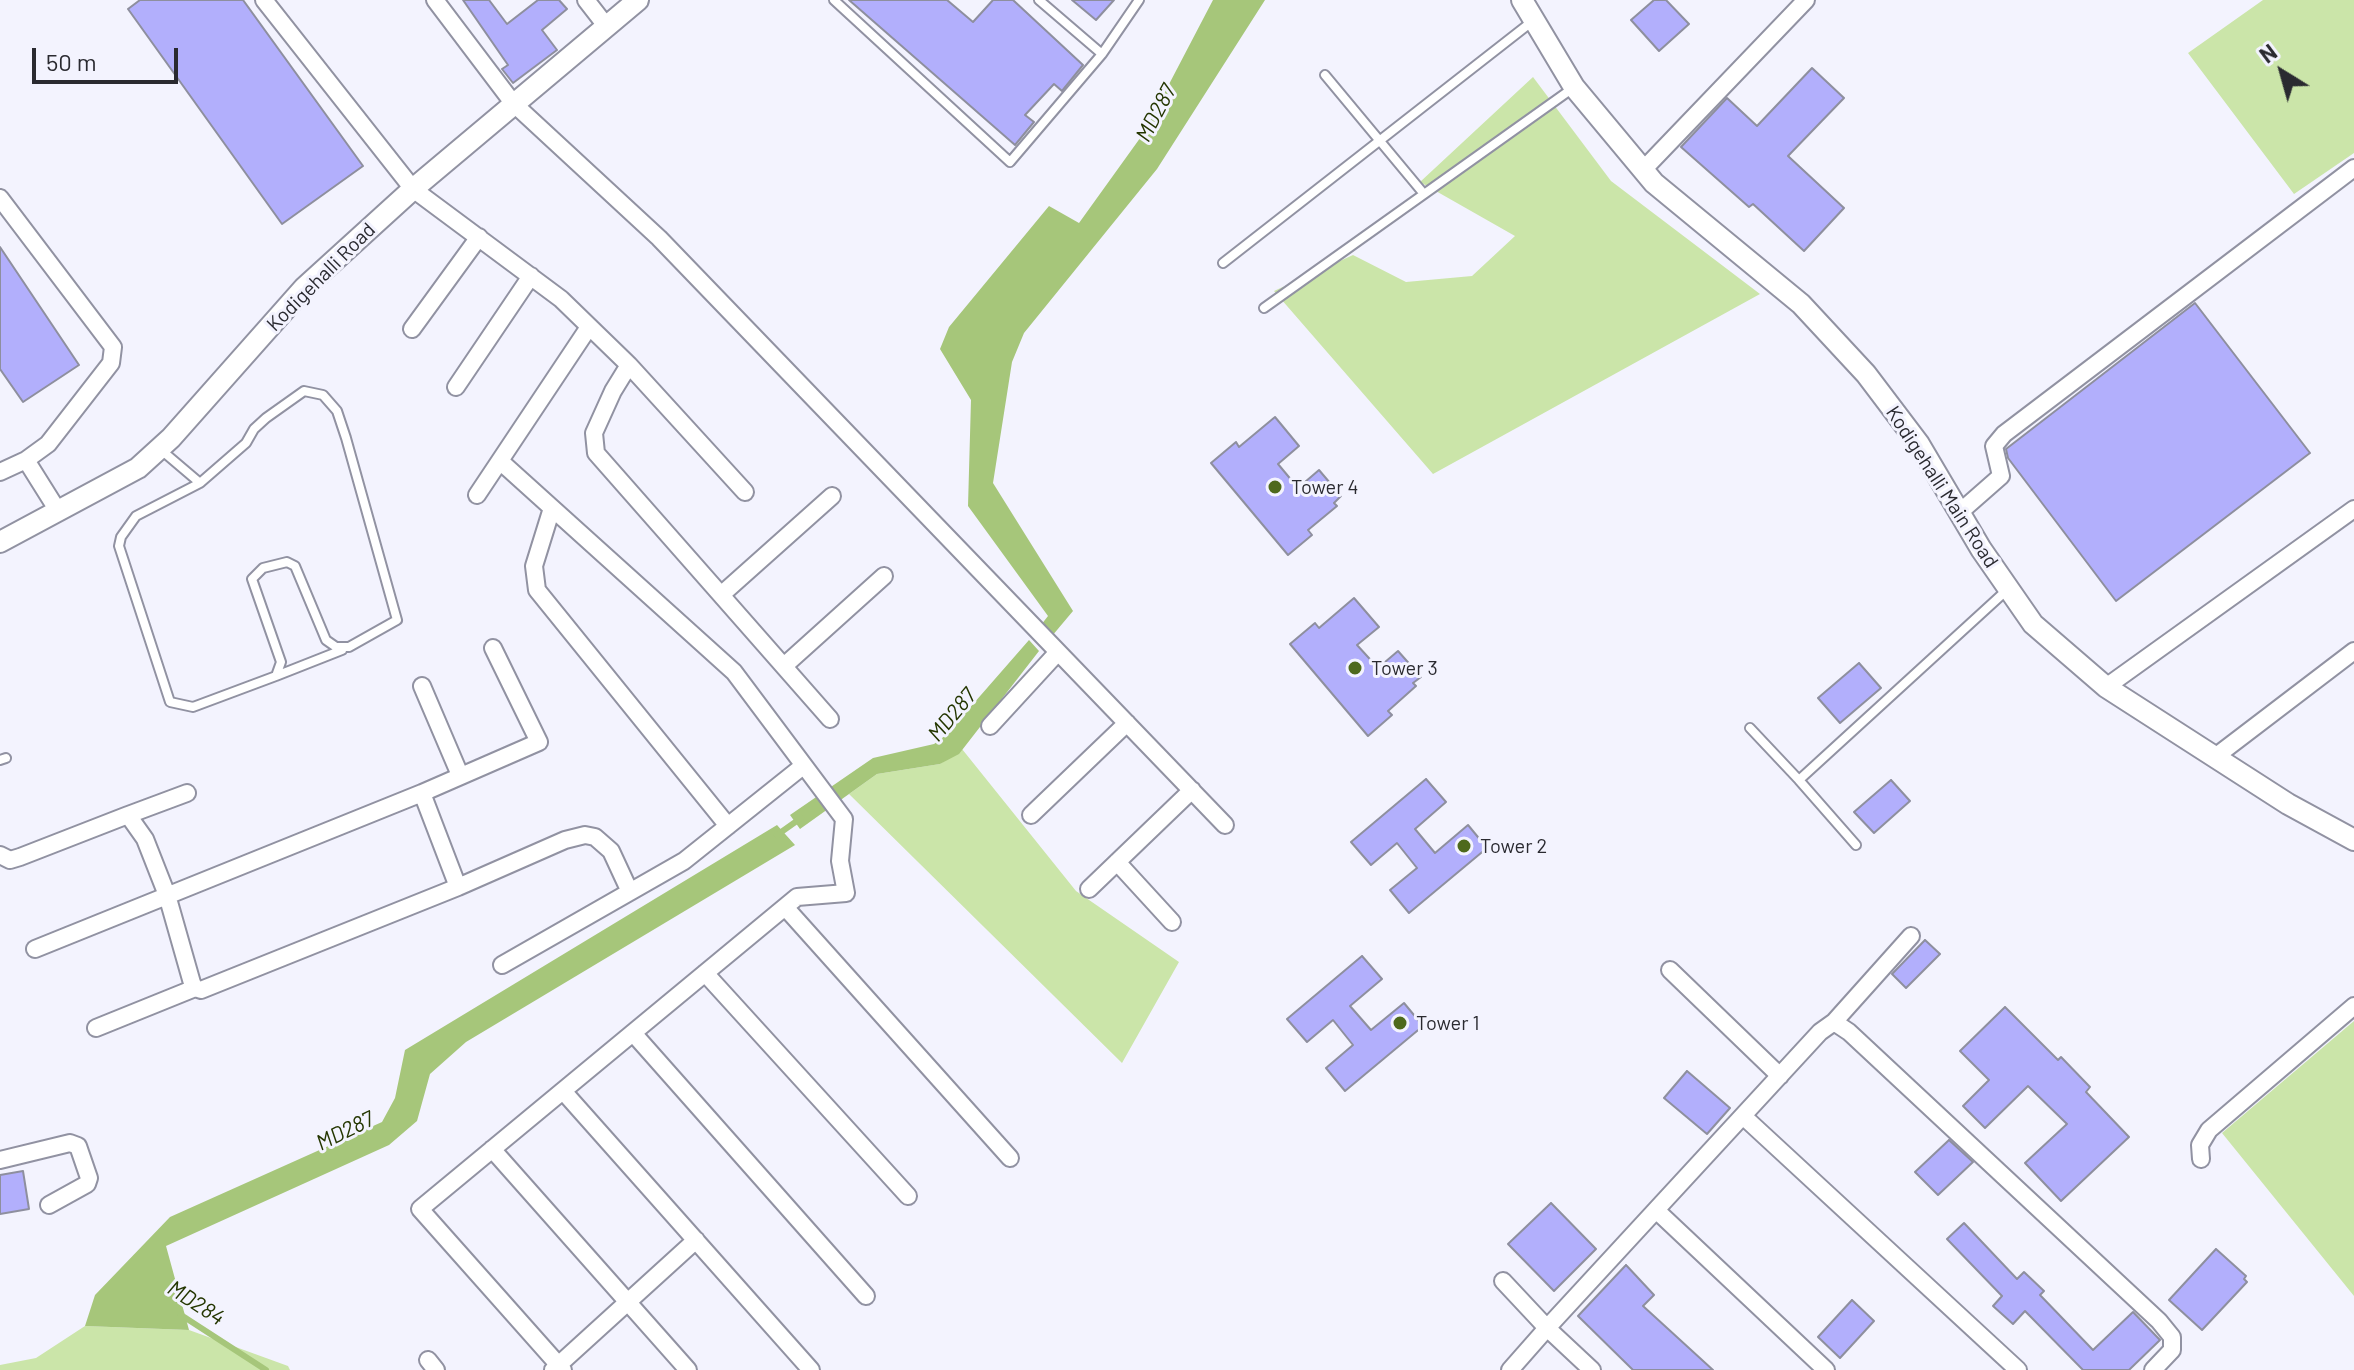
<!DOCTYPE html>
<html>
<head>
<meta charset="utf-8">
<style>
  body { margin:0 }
  #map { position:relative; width:2354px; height:1370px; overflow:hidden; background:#f3f3fe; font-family:Barlow,sans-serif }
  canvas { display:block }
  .north { position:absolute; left:2242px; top:32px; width:80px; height:80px; -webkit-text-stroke:6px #f3f3fe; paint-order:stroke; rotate:323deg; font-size:22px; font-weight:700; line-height:32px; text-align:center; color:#2a2a30 }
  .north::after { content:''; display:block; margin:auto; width:28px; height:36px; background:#2a2a30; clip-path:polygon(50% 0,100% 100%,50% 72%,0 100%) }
  .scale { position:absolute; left:32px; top:48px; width:146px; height:36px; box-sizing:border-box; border:4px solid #2a2a30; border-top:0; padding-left:10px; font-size:24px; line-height:28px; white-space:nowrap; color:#2a2a30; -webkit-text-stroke:6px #f3f3fe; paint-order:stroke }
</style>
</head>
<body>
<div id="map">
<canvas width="2354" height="1370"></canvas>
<div class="north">N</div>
<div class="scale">50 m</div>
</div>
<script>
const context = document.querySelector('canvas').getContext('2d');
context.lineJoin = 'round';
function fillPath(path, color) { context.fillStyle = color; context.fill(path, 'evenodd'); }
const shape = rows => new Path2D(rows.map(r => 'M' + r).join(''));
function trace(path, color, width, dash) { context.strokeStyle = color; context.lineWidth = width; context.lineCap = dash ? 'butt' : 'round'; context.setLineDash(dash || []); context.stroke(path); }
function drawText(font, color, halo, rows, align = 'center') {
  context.font = font + ' Barlow,sans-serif'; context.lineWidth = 6; context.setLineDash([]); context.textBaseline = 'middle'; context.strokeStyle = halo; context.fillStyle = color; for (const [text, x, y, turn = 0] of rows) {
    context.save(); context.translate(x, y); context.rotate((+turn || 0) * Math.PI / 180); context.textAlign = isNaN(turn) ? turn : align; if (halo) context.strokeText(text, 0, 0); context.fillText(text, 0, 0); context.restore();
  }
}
fillPath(shape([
  [2263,0,2354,0,2354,153,2294,194,2188,53],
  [1533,77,1611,181,1760,294,1433,474,1274,291,1353,255,1406,282,1472,276,1515,236,1420,182],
  [962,749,1076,891,1179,962,1122,1063,849,794,877,774,940,764],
  [2354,1021,2354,1296,2222,1133],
  [85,1326,189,1330,288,1366,290,1370,0,1370,0,1365,36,1358]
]), '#cbe5a9');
fillPath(shape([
  [1213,0,1265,0,1157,169,1024,333,1012,362,993,483,1073,611,1052,636,1041,625,1048,616,968,506,971,400,940,349,949,327,1049,206,1079,223,1143,134],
  [1029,640,1039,651,959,754,940,764,877,774,800,829,790,815,873,758,934,744,946,735],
  [777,825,795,845,466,1042,430,1074,417,1121,389,1145,166,1246,189,1330,85,1326,95,1295,170,1217,382,1122,395,1098,405,1050]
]), '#a6c67a');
trace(shape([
  [777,835,801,818],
  [181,1315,266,1370]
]), '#a6c67a', 6);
const building = shape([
  [140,0,243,0,363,166,282,224,128,9,140,0],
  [463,0,489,0,507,24,538,0,559,0,567,9,542,30,557,50,513,83,502,69,508,65,463,0],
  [849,0,947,0,973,22,993,0,1013,0,1083,65,1062,91,1054,84,1025,115,1034,122,1015,145,849,0],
  [1072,0,1114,0,1096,20,1072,0],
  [1654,0,1666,0,1689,24,1659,51,1631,20,1654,0],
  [1812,68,1844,98,1788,156,1844,208,1804,251,1753,204,1749,207,1681,147,1727,98,1757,126,1812,68],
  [0,247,79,365,23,402,0,369,0,247],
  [2195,303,2310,453,2116,601,2008,458,2006,449,2195,303],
  [1275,417,1299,446,1278,464,1298,488,1319,470,1341,496,1334,503,1337,506,1308,530,1312,535,1288,555,1211,463,1236,442,1239,447,1275,417],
  [1354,598,1379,627,1357,645,1378,668,1398,651,1421,677,1413,683,1416,686,1388,711,1392,715,1368,736,1290,644,1315,623,1319,628,1354,598],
  [1859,663,1881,688,1840,723,1818,698,1859,663],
  [1426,779,1446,802,1415,829,1435,853,1468,825,1487,848,1409,913,1390,890,1417,868,1397,843,1371,865,1351,842,1426,779],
  [1891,780,1910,801,1874,833,1854,812,1891,780],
  [1925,940,1940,954,1906,988,1892,974,1925,940],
  [1362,956,1382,979,1350,1006,1371,1030,1404,1003,1423,1026,1345,1091,1326,1068,1353,1045,1333,1020,1307,1042,1287,1019,1362,956],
  [2005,1007,2058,1060,2061,1057,2090,1087,2086,1092,2129,1137,2061,1201,2025,1163,2067,1124,2028,1086,1985,1128,1963,1106,1989,1080,1960,1051,2005,1007],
  [1687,1071,1730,1108,1707,1134,1664,1098,1687,1071],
  [1949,1140,1973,1162,1938,1195,1915,1172,1949,1140],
  [23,1171,29,1209,0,1214,0,1175,23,1171],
  [1551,1203,1596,1249,1554,1291,1508,1244,1551,1203],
  [1964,1223,2017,1279,2024,1272,2044,1291,2040,1295,2093,1350,2133,1312,2160,1340,2129,1370,2083,1370,2025,1311,2013,1324,1993,1306,2002,1296,1947,1239,1964,1223],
  [2216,1249,2246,1276,2244,1279,2247,1282,2202,1330,2169,1300,2216,1249],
  [1626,1265,1654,1295,1643,1306,1713,1370,1633,1370,1578,1316,1626,1265],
  [1852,1300,1874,1321,1840,1358,1818,1337,1852,1300]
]);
fillPath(building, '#b2affc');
trace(building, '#8e8f9e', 2);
const service = shape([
  [834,0,1010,162,1102,54,1139,0],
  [1039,0,1102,54],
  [1325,75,1424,194],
  [1223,263,1534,20],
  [1264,308,1573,88],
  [160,449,200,483,246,443,254,429,266,418,304,391,323,395,337,411,346,438,397,620,349,647,336,647,326,640,295,566,287,562,263,568,252,579,281,662,276,676,193,707,170,702,119,546,121,537,136,516,200,483],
  [276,676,342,650],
  [1750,728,1799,780,2008,589],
  [0,760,6,758],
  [1799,780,1856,845]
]);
const minor = shape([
  [264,0,413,189,561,299,629,365,745,492],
  [435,0,513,103,659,238,1225,825],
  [586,0,607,27],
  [1643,170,1806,0],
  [0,198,113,347,111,363,48,444,26,460,0,472],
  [412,329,479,237],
  [629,365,613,391,594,433,596,453,721,595,832,496],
  [456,387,531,276],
  [26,460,58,511],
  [500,461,734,672,844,819,840,861,846,893,797,897,420,1209,563,1370],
  [477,495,589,327],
  [552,508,534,566,537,590,728,826],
  [1960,512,2001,476,1994,446,2004,434,2354,168],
  [721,595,830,719],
  [784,666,884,576],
  [422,686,460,775],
  [2106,687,2354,509],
  [990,726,1058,652],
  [2215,757,2354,651],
  [422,793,458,887],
  [128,815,187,793],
  [1031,815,1127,723],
  [0,855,10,860,20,857,128,815,145,839,167,895,192,983,195,988,201,990,458,887,565,840,585,835,595,837,611,851,630,892],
  [1117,862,1172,922],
  [1089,889,1192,790],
  [785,907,1010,1158],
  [35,949,422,793,539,742,493,648],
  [502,965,684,861,803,766],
  [1670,970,1780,1076],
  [705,973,908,1196],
  [1834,1022,1911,936],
  [96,1028,195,988],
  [633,1033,866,1296],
  [563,1091,811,1370],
  [1743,1116,2018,1370],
  [492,1149,688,1370],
  [2201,1159,2200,1145,2209,1130,2354,1006],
  [0,1160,70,1143,78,1146,89,1178,87,1184,49,1205],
  [1656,1210,1826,1370],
  [1503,1281,1547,1328,1510,1370],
  [428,1360,436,1370],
  [553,1370,696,1240],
  [1592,1370,1547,1328,1820,1032,1834,1022,1849,1032,2159,1321,2172,1337,2172,1350,2153,1370]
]);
const tertiary = shape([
  [1522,0,1574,87,1654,183,1801,304,1866,374,1919,444,1981,549,2033,624,2106,687,2288,804,2354,840],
  [0,542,138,468,171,438,304,288,413,189,638,0]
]);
trace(service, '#9192a2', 12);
trace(minor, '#9192a2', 20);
trace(tertiary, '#9192a2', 24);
trace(service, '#fff', 8);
trace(minor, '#fff', 16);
trace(tertiary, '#fff', 20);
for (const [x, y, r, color] of [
  [1275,487,8,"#4e691c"],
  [1355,668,8,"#4e691c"],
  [1464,846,8,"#4e691c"],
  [1400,1023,8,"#4e691c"]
]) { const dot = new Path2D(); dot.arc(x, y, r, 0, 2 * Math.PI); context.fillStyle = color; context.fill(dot); trace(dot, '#f3f3fe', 3); }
drawText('20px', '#2a2a30', '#f3f3fe', [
  ["Kodigehalli Road",321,277,-45],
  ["Kodigehalli Main Road",1942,487,57]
]);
drawText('20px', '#2a2a30', '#f3f3fe', [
  ["Tower 4",1291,487],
  ["Tower 3",1371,668],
  ["Tower 2",1480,846],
  ["Tower 1",1416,1023]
], 'left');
drawText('italic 22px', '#243600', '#f3f3fe', [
  ["MD287",1156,113,-62],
  ["MD287",952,715,-50],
  ["MD287",345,1131,-26],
  ["MD284",196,1303,33]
]);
</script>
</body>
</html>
